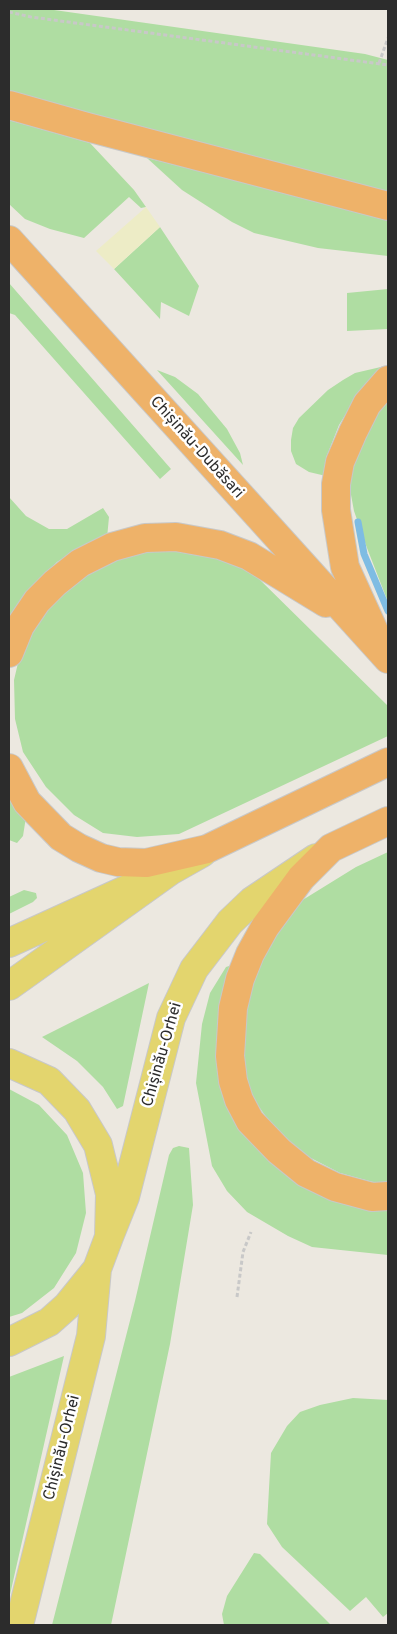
<!DOCTYPE html>
<html>
<head>
<meta charset="utf-8">
<style>
  body { margin:0 }
  #map { position:relative; width:397px; height:1634px; overflow:hidden; background:#ece8e0; font-family:Overpass,sans-serif }
  canvas { display:block }
  .frame { position:absolute; inset:0; border:10px solid #2c2c2c; pointer-events:none }
</style>
</head>
<body>
<div id="map">
<canvas width="397" height="1634"></canvas>
<div class="frame"></div>
</div>
<script>
const context = document.querySelector('canvas').getContext('2d');
context.lineJoin = 'round';
function fillPath(path, color) { context.fillStyle = color; context.fill(path, 'evenodd'); }
const shape = rows => new Path2D(rows.map(r => 'M' + r).join(''));
function trace(path, color, width, dash) { context.strokeStyle = color; context.lineWidth = width; context.lineCap = dash ? 'butt' : 'round'; context.setLineDash(dash || []); context.stroke(path); }
function drawText(font, color, halo, rows, align = 'center') {
  context.font = font + ' Overpass,sans-serif'; context.lineWidth = 5; context.setLineDash([]); context.textBaseline = 'middle'; context.strokeStyle = halo; context.fillStyle = color; for (const [text, x, y, turn = 0] of rows) {
    context.save(); context.translate(x, y); context.rotate((+turn || 0) * Math.PI / 180); context.textAlign = isNaN(turn) ? turn : align; if (halo) context.strokeText(text, 0, 0); context.fillText(text, 0, 0); context.restore();
  }
}
fillPath(shape([
  [9,9,47,9,365,54,388,60,388,193,9,94],
  [9,120,90,143,134,190,146,207,141,208,129,197,84,238,50,229,25,219,9,204],
  [147,158,388,218,388,256,318,248,254,233,232,222,182,190],
  [160,227,199,286,189,316,161,302,160,319,114,269],
  [9,283,171,469,160,479,15,315,9,313],
  [388,289,388,329,347,331,347,293],
  [385,366,359,393,339,425,326,458,326,476,309,472,296,464,291,451,291,440,293,428,299,418,328,390,343,380,355,373],
  [157,370,175,377,198,394,227,429,240,453,243,465],
  [388,398,388,602,367,548,354,511,349,484,357,450,371,418],
  [9,497,26,516,49,529,67,529,103,508,109,517,107,538,84,546,57,562,24,595,9,621],
  [165,549,222,559,253,573,388,706,388,736,179,834,137,837,103,833,74,815,46,787,23,752,15,719,14,680,22,646,34,620,78,576,136,552],
  [9,800,26,817,23,836,17,843,9,840],
  [388,852,388,1184,380,1184,340,1173,303,1154,274,1128,252,1097,243,1065,242,1028,250,989,263,953,301,901,356,867],
  [24,890,36,893,37,898,33,902,9,914,9,897],
  [232,965,240,1121,262,1154,305,1184,388,1207,388,1255,312,1247,288,1236,247,1212,227,1191,212,1166,196,1083,202,1024,210,993,226,967],
  [149,983,123,1106,117,1109,103,1087,77,1061,42,1037],
  [9,1089,39,1105,67,1135,83,1173,86,1213,76,1253,54,1288,22,1313,9,1317],
  [179,1146,189,1148,193,1205,170,1344,111,1625,52,1625,135,1301,169,1155,173,1148],
  [64,1356,9,1599,9,1377],
  [353,1398,388,1400,388,1613,383,1617,366,1597,350,1611,282,1547,267,1524,271,1453,287,1426,300,1412,320,1405],
  [254,1553,260,1554,331,1625,224,1625,222,1614,227,1596]
]), '#afdda2');
fillPath(shape([
  [146,207,160,227,114,269,96,251]
]), '#edecc6');
trace(shape([
  [358,522,364,554,388,611]
]), '#7ebce3', 7);
const primary = shape([
  [9,943,132,887],
  [9,986,170,871,202,853],
  [9,1063,49,1081,77,1110,98,1145,110,1194,109,1237,97,1269,67,1306,49,1322,9,1342],
  [109,1237,125,1197,171,1018,194,969,230,922,252,901,316,858],
  [19,1625,91,1336,97,1269]
]);
const highway = shape([
  [9,105,87,127,388,206],
  [9,240,388,659],
  [375,633,345,567,336,510,336,484,340,462,353,432,367,404,388,380],
  [9,653,20,626,37,601,55,583,80,563,112,547,145,538,176,537,220,545,249,556,326,603],
  [9,768,27,802,61,837,79,848,101,858,118,862,146,863,207,849,388,762],
  [388,821,331,848,301,878,265,927,250,954,240,979,233,1008,230,1056,233,1081,239,1100,250,1121,279,1151,306,1173,335,1187,372,1197,388,1196]
]);
trace(primary, '#c8c8c8', 30);
trace(highway, '#c8c8c8', 30);
trace(shape([
  [9,12,31,17,388,65],
  [379,63,388,38],
  [237,1297,243,1252,251,1232]
]), '#c8c8c8', 3, [4, 2.5]);
trace(primary, '#e3d56e', 28);
trace(highway, '#eeb269', 28);
drawText('16px', '#2c2c2c', '#fff', [
  ["Chișinău-Dubăsari",196,448,48],
  ["Chișinău-Orhei",163,1055,-74],
  ["Chișinău-Orhei",63,1448,-76]
]);
</script>
</body>
</html>
